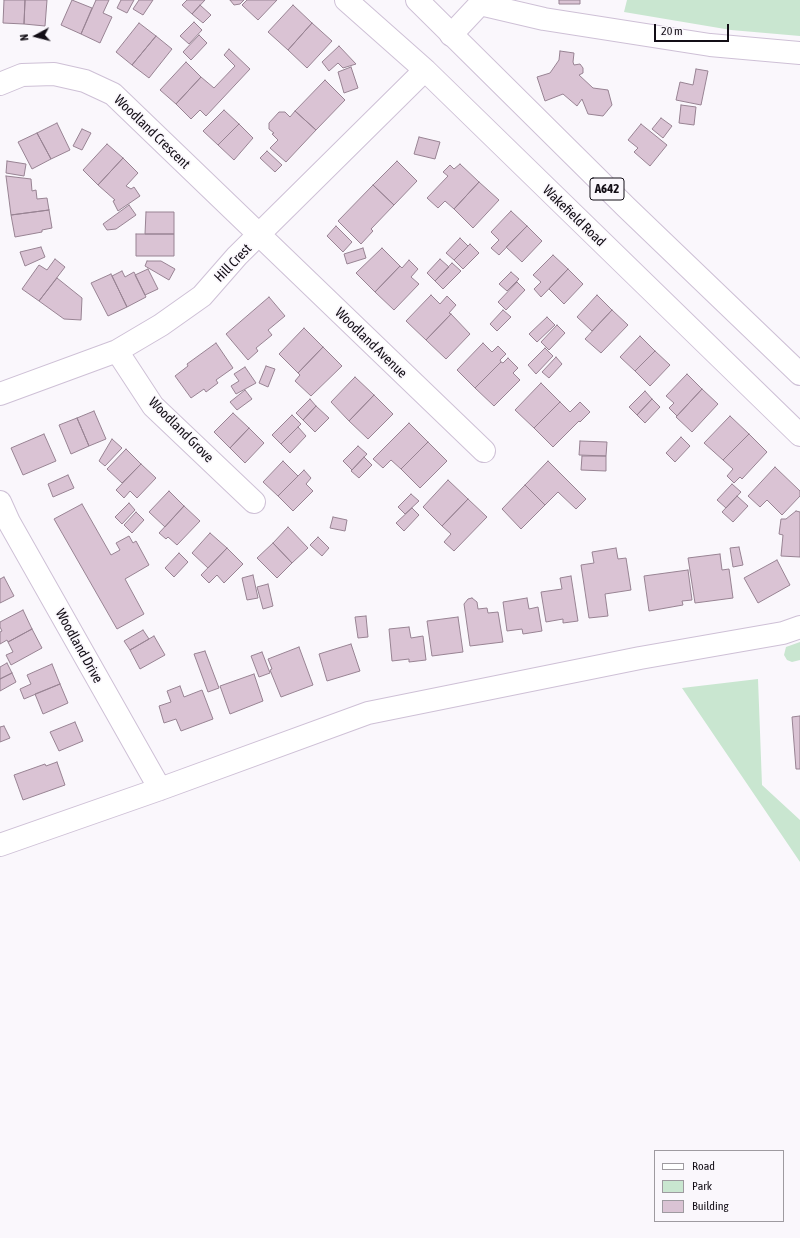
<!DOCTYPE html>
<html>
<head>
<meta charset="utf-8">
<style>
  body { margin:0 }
  #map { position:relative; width:800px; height:1238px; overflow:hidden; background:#faf7fc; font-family:"Asap Condensed",sans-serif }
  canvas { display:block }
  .legend { position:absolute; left:654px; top:1150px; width:130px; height:72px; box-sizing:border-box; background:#faf7fc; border:1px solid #9e9aa0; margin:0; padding:5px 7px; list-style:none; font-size:12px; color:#130e16 }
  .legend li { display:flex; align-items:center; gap:8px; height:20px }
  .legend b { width:20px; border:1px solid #9e9aa0 }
  .north { position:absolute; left:16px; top:16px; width:40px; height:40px; -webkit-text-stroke:3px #faf7fc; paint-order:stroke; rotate:263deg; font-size:11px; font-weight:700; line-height:16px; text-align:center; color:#130e16 }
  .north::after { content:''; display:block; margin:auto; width:14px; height:18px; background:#130e16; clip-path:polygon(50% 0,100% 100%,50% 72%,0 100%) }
  .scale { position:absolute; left:654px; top:24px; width:75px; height:18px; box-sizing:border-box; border:2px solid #130e16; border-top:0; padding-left:5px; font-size:12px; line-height:14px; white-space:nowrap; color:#130e16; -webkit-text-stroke:3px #faf7fc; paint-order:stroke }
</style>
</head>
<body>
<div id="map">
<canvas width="800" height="1238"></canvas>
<ul class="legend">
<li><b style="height:5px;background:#fff"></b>Road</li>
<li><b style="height:11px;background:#c9e6d0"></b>Park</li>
<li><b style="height:11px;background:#dac3d4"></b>Building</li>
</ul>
<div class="north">N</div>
<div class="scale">20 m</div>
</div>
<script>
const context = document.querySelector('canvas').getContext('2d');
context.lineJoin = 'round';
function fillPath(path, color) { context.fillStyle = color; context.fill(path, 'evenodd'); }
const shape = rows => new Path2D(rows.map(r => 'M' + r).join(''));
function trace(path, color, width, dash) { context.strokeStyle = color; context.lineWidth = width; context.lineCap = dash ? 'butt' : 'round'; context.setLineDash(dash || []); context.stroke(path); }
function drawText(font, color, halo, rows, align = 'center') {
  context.font = font + ' "Asap Condensed",sans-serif'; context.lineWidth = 3.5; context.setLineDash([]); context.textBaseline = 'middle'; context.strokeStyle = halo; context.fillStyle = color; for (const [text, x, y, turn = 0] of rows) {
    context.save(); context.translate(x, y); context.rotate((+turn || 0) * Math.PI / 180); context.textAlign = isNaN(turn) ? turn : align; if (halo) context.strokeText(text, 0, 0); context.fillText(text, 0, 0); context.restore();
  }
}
fillPath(shape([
  [627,0,800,0,800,36,731,30,624,12],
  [800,642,800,660,792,662,787,660,784,655,786,647],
  [758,679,762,785,800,820,800,862,682,688]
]), '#c9e6d0');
const building = shape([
  [4,0,25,0,24,24,3,23,4,0],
  [25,0,47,0,45,26,24,24,25,0],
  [72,0,92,8,81,34,61,25,72,0],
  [96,0,109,0,103,13,112,17,100,43,81,34,96,0],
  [121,0,134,0,127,13,117,8,121,0],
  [139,0,153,0,143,15,133,9,139,0],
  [187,0,205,0,192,14,182,5,187,0],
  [230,0,244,0,240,4,234,5,230,0],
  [247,0,277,0,258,20,242,5,247,0],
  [559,0,580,0,580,4,559,4,559,0],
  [200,5,211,15,203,23,192,14,200,5],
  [293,5,312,23,288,50,268,32,293,5],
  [194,22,202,30,189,44,180,36,194,22],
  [139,23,156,36,132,65,116,52,139,23],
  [312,23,332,41,307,68,288,50,312,23],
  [199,35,207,43,191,60,183,52,199,35],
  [156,36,172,49,149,78,132,65,156,36],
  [339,46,356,64,343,68,338,63,329,71,322,62,339,46],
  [229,49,250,69,206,116,200,110,191,119,176,104,201,77,214,88,235,66,224,55,229,49],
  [560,51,574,53,573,62,574,65,580,64,583,68,583,73,579,75,593,88,608,90,612,105,603,116,588,114,582,99,577,106,563,94,545,101,537,77,550,73,559,60,560,51],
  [186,62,201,77,176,104,160,90,186,62],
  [351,67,358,88,344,93,338,72,351,67],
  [696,69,708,71,701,105,676,100,680,82,693,85,696,69],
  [325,80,345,100,316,130,295,111,325,80],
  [681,105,696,107,694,125,679,123,681,105],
  [224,110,239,124,218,145,203,131,224,110],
  [295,111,316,130,286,162,270,148,278,140,272,134,274,133,269,129,269,123,279,112,285,112,290,117,295,111],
  [661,118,672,126,663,138,652,129,661,118],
  [57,123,70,150,51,159,37,133,57,123],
  [239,124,253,138,234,160,218,145,239,124],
  [641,124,667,145,650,166,634,152,638,148,628,140,641,124],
  [82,129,91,133,82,150,73,146,82,129],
  [37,133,51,159,32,169,18,142,37,133],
  [419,137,440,142,435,159,414,154,419,137],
  [107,144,123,158,98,185,83,170,107,144],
  [267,151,282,165,275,172,260,158,267,151],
  [123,158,138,173,126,186,131,189,134,187,140,196,118,211,113,201,115,200,98,185,123,158],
  [7,161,26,164,24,176,6,173,7,161],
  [397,161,417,181,394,205,373,185,397,161],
  [460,164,479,182,454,209,445,201,438,208,427,198,448,176,443,172,450,165,454,169,460,164],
  [6,176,31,179,32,191,36,190,37,199,47,198,49,210,11,215,6,176],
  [479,182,499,200,473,228,454,209,479,182],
  [373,185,394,205,371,229,373,231,361,244,338,221,373,185],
  [129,205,136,215,116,229,107,230,103,224,129,205],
  [49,210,52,228,42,230,42,232,15,237,11,215,49,210],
  [511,211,527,226,499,255,491,248,499,240,491,232,511,211],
  [146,212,174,212,174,234,145,234,146,212],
  [336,226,352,242,343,252,327,236,336,226],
  [527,226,542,241,522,262,506,247,527,226],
  [136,234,174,234,174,256,136,256,136,234],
  [460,238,468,246,454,260,446,253,460,238],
  [470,244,479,253,463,269,454,260,470,244],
  [41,247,45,257,25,266,20,252,41,247],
  [363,248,366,258,347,264,344,254,363,248],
  [382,248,400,266,375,292,356,273,382,248],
  [553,255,568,269,541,297,534,289,541,282,533,275,553,255],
  [55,259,65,267,39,301,22,289,39,265,47,270,55,259],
  [440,259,449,267,435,281,427,273,440,259],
  [409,260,418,269,411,277,419,284,394,310,375,292,400,266,402,268,409,260],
  [147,261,161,261,175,269,169,280,145,266,147,261],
  [452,263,461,271,443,289,435,281,452,263],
  [148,269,158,289,145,295,135,275,148,269],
  [568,269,583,284,564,304,549,289,568,269],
  [122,271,125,277,134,272,146,297,127,307,112,276,122,271],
  [511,272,519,279,507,291,499,284,511,272],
  [111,274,127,307,108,316,91,283,111,274],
  [57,278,82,298,81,320,64,319,39,301,57,278],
  [517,282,525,290,506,310,498,302,517,282],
  [431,295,440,304,447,296,456,305,449,313,451,314,426,340,406,321,431,295],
  [597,295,612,310,592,331,577,317,597,295],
  [269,297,285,316,268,330,272,335,256,348,258,351,248,360,226,334,269,297],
  [503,310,511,317,497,331,490,324,503,310],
  [612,310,628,325,601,353,585,339,612,310],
  [451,314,470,334,446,359,426,340,451,314],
  [547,317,555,325,537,342,529,334,547,317],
  [557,325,565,333,549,350,541,342,557,325],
  [304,328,323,347,298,373,279,354,304,328],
  [640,336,655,351,635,371,620,357,640,336],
  [216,343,233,368,216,380,218,383,206,392,204,389,191,398,175,376,188,366,187,364,216,343],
  [483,343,492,352,498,346,506,354,500,360,501,362,475,388,457,370,483,343],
  [323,347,342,366,311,396,295,381,300,375,298,373,323,347],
  [545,348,553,356,536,374,528,365,545,348],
  [655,351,670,365,650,386,635,371,655,351],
  [556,357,562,364,549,378,542,372,556,357],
  [508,358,518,368,513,373,520,380,494,406,475,388,501,362,503,363,508,358],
  [266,366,275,369,268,387,259,383,266,366],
  [245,367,256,383,236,394,231,386,239,381,234,374,245,367],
  [687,374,702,389,677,416,669,408,674,403,666,396,687,374],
  [355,377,374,395,349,421,331,402,355,377],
  [541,383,560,402,534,428,515,410,541,383],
  [702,389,718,404,692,432,676,417,702,389],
  [245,390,252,399,237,410,230,402,245,390],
  [645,391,652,399,637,415,629,407,645,391],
  [374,395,393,414,368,439,349,421,374,395],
  [310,399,316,406,303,420,296,413,310,399],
  [652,399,660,407,645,423,637,415,652,399],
  [560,402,570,412,580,402,590,412,580,422,579,421,553,447,534,428,560,402],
  [316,406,329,418,315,432,303,420,316,406],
  [94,411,106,439,89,446,77,418,94,411],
  [233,413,249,428,230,448,214,432,233,413],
  [292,415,301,424,281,444,272,435,292,415],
  [730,416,749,434,723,460,704,443,730,416],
  [77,418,89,446,71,454,59,425,77,418],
  [409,423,428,442,401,469,391,460,383,468,373,459,409,423],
  [298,427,306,436,290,453,281,444,298,427],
  [249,428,264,443,245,463,230,448,249,428],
  [44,434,56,461,23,475,11,448,44,434],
  [749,434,767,452,742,479,740,477,734,483,727,476,733,469,723,460,749,434],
  [681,437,690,446,675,462,666,453,681,437],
  [112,439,122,448,105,466,99,461,112,439],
  [580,441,607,442,606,456,579,455,580,441],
  [428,442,447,461,420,488,401,469,428,442],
  [358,446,367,454,352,470,343,461,358,446],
  [126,449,141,464,122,483,107,469,126,449],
  [582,456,606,456,606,471,581,470,582,456],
  [364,457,372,465,359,478,351,471,364,457],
  [283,461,298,476,278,496,263,482,283,461],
  [548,461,586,499,576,509,558,492,545,505,525,485,548,461],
  [141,464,156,478,137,498,130,491,124,498,116,490,141,464],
  [775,467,800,491,800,496,782,515,767,500,760,507,748,496,775,467],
  [304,470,311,478,306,484,313,491,293,511,278,496,304,470],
  [68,475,74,488,53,497,48,484,68,475],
  [448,480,468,499,442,526,423,507,448,480],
  [732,484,741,492,726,508,717,500,732,484],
  [525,485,545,505,521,529,502,509,525,485],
  [169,491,184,506,165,527,149,512,169,491],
  [411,494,419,501,405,514,398,507,411,494],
  [737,496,748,506,733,522,722,512,737,496],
  [468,499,487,517,454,551,444,542,451,534,442,526,468,499],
  [129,503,135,510,122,524,115,517,129,503],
  [82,504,111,555,120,550,116,543,129,536,133,543,136,541,149,565,125,579,144,614,117,629,54,519,82,504],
  [184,506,200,521,177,545,168,537,166,539,159,533,184,506],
  [412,508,419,515,404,531,396,523,412,508],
  [796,511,800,512,800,557,781,556,783,535,779,534,781,519,786,519,796,511],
  [136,512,144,520,132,533,124,525,136,512],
  [333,517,347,520,345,531,330,528,333,517],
  [288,527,308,548,292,563,273,543,288,527],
  [210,533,227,548,208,568,192,553,210,533],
  [318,537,329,548,322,556,310,545,318,537],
  [273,543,292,563,277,578,257,558,273,543],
  [739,547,743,565,733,567,730,548,739,547],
  [227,548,243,564,224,583,217,575,209,583,201,575,227,548],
  [616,548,618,559,626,558,631,590,605,594,608,616,589,618,581,565,594,563,592,552,616,548],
  [179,553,188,562,174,577,165,568,179,553],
  [720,554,722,570,729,569,733,598,695,603,688,558,720,554],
  [777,560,790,585,758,603,744,578,777,560],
  [688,570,692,600,682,601,683,605,649,611,644,576,688,570],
  [253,575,258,598,247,600,242,578,253,575],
  [571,576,578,621,563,623,563,619,546,622,541,592,562,589,560,578,571,576],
  [4,577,14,596,0,603,0,579,4,577],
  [268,584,273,606,263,609,257,587,268,584],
  [472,598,477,602,478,609,487,608,488,613,498,612,503,642,470,646,464,604,468,599,472,598],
  [527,598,529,609,538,607,542,631,523,634,522,629,507,631,503,602,527,598],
  [23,610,32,629,8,642,7,640,0,644,0,632,2,631,0,627,0,622,23,610],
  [366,616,368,637,358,638,355,617,366,616],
  [458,617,463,652,432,656,427,621,458,617],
  [409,627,411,638,423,636,426,660,409,662,409,659,392,661,389,629,409,627],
  [32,629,42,648,11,665,6,655,13,652,8,642,32,629],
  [143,630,149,639,130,650,124,641,143,630],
  [154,636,165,655,140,669,130,650,154,636],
  [351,644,360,671,327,681,319,654,351,644],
  [299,647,313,685,281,697,270,670,272,669,268,659,299,647],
  [205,651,219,688,208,692,194,654,205,651],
  [262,652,270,673,259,677,251,656,262,652],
  [7,663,12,673,0,679,0,667,7,663],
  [52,664,60,684,24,699,20,689,31,684,27,675,52,664],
  [12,673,16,682,0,691,0,679,12,673],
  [254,674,263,701,230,714,220,686,254,674],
  [60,684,68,703,43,714,35,694,60,684],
  [180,686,184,697,202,690,213,719,181,731,176,719,164,723,159,706,171,702,167,691,180,686],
  [800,716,800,769,796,769,792,717,800,716],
  [75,722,83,741,59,751,50,732,75,722],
  [4,726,10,738,0,742,0,727,4,726],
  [57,762,65,785,23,800,14,775,45,764,46,766,57,762]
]);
fillPath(building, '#dac3d4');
trace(building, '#988393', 1);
const minor = shape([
  [346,0,425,70,800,435],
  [480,4,544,19,710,45,800,53],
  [451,35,480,4,482,0],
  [0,84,22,75,54,74,85,81,113,94,484,451],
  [117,351,153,406,254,502],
  [0,394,117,351,161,325,202,296,237,256,425,70],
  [0,502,9,522,160,789],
  [0,845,160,789,368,713,640,658,783,633,800,627]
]);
const major = shape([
  [417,0,626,207,800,374]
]);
trace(minor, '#cec0d6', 24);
trace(major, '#cec0d6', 24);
trace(minor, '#fff', 22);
trace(major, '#fff', 22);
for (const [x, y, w] of [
  [607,189,34]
]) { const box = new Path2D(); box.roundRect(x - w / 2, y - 11, w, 22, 3); context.fillStyle = '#faf7fc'; context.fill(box); trace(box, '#130e16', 1); }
drawText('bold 13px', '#130e16', null, [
  ["A642",607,189]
]);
drawText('14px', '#130e16', '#faf7fc', [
  ["Woodland Crescent",152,132,44],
  ["Wakefield Road",574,216,44],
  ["Hill Crest",233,263,-46],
  ["Woodland Avenue",371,343,44],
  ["Woodland Grove",181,430,45],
  ["Woodland Drive",79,646,61]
]);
</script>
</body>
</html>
